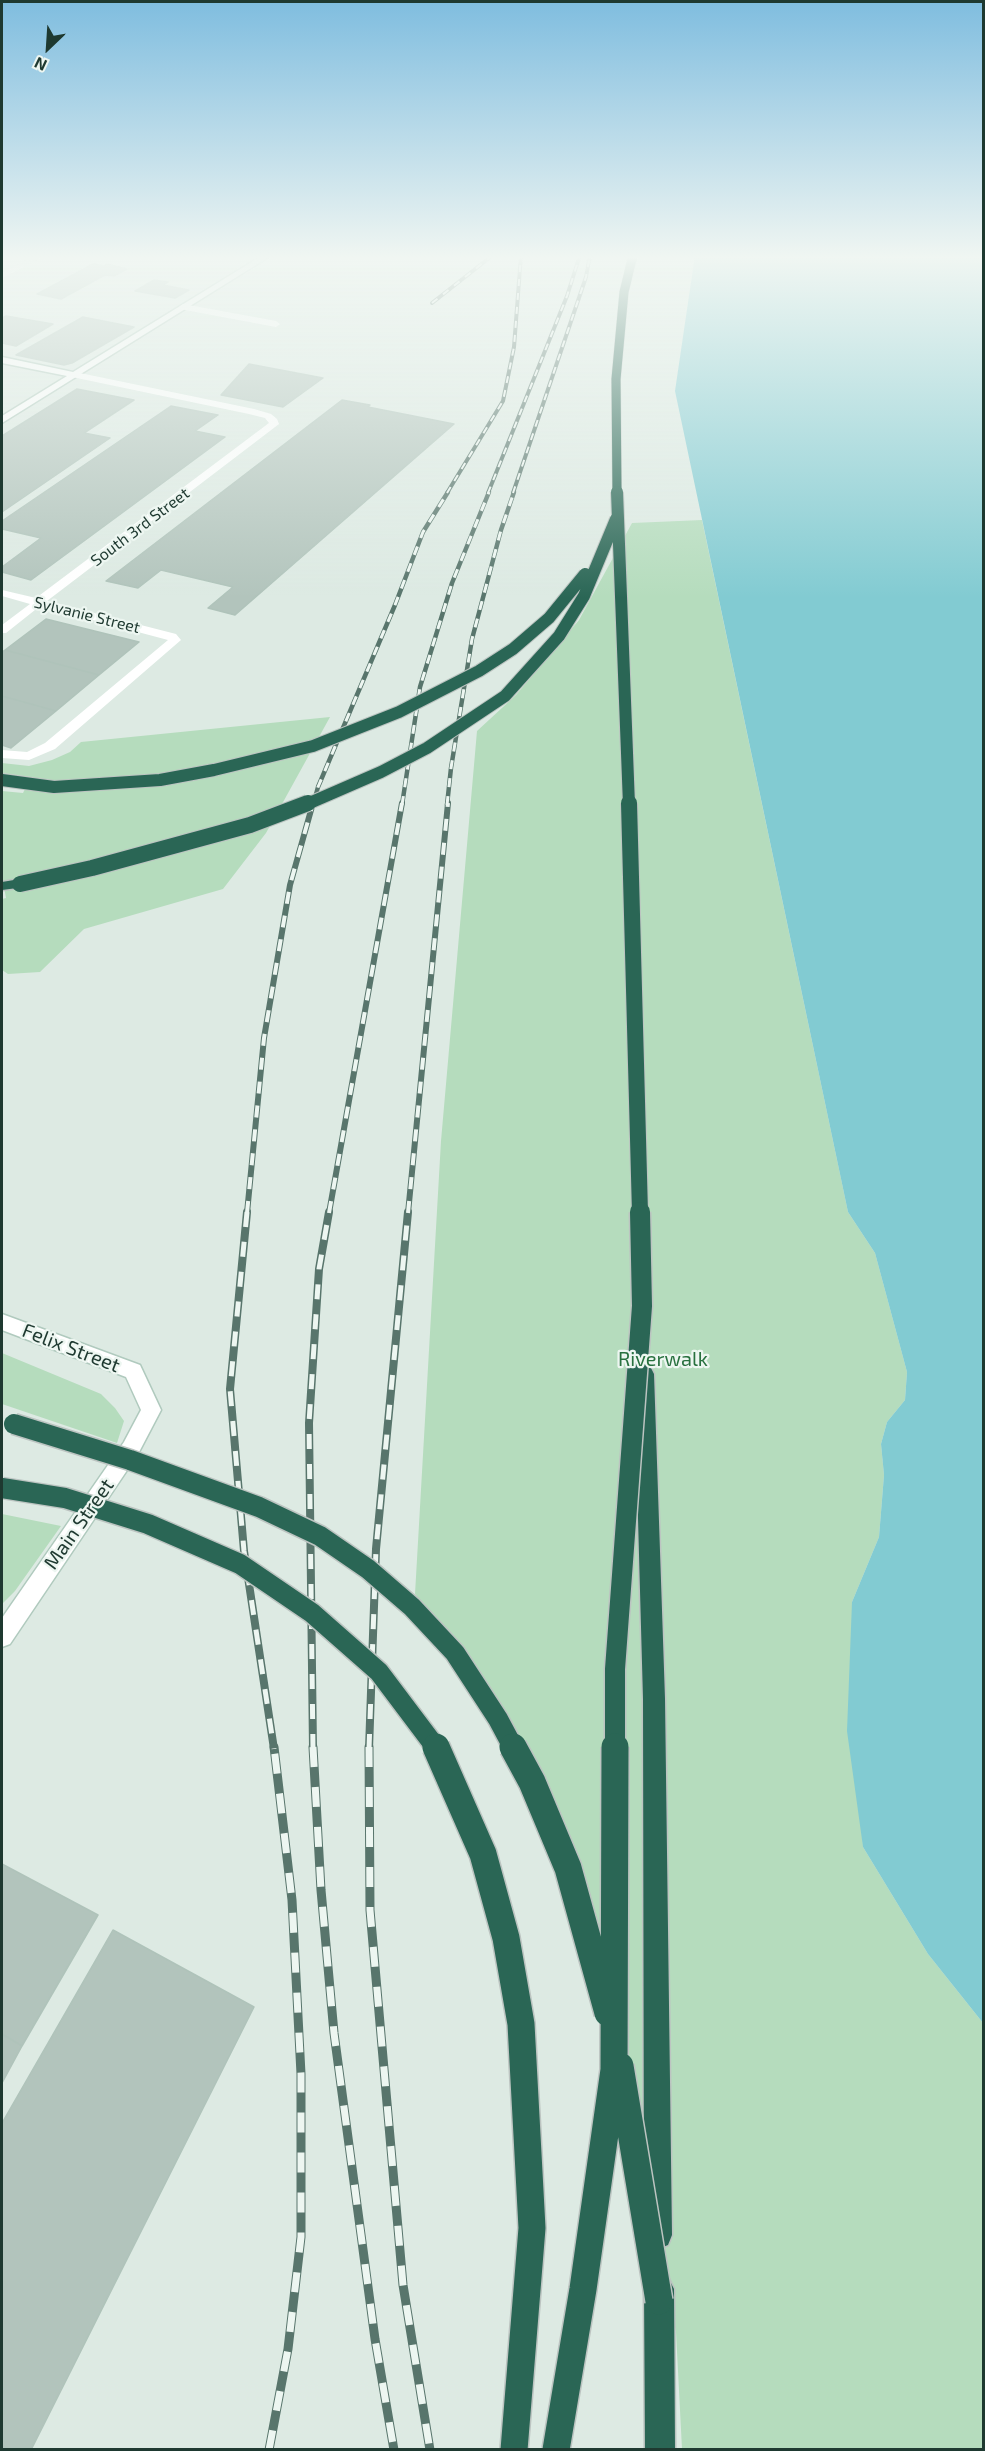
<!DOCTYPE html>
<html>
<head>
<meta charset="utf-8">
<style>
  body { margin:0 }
  #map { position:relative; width:985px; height:2451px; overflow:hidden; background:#ddeae3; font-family:"Exo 2",sans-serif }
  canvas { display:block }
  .frame { position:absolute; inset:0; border:3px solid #1e3930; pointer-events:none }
  .north { position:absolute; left:18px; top:18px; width:60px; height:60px; -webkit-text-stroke:4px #edf6f1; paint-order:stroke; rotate:205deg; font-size:16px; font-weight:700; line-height:24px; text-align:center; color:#1e3930 }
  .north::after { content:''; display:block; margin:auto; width:21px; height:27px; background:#1e3930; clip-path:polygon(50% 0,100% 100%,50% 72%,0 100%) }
</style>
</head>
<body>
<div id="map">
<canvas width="985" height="2451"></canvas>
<div class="frame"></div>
<div class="north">N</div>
</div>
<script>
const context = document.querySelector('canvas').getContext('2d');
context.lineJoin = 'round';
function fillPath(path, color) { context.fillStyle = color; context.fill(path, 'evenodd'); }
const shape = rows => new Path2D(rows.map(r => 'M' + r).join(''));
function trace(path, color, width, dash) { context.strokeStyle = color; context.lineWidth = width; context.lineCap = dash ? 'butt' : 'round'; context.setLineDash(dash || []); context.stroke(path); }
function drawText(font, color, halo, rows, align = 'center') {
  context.font = font + ' "Exo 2",sans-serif'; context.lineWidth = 4.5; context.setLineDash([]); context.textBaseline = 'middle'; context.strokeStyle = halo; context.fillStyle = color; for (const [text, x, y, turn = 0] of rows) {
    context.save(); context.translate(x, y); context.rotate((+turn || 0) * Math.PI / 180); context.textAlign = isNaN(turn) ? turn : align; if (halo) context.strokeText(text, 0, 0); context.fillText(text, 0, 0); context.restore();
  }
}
fillPath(shape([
  [702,520,848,1212,875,1253,907,1372,905,1400,887,1422,881,1444,884,1475,879,1537,852,1602,863,1847,928,1954,983,2023,983,2449,682,2449,676,2332,610,1988,488,1688,415,1594,441,1141,477,731,516,695,579,620,632,523],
  [330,717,266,833,223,889,84,929,40,972,8,974,2,970,2,899,6,898,2,876,2,791,23,793,31,777,2,773,2,763,29,766,52,760,70,752,81,742],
  [2,1353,101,1394,115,1408,124,1421,117,1443,2,1404],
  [2,1514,61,1526,15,1591,2,1604]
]), '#b5dcbd');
fillPath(shape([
  [695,255,983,255,983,2023,928,1954,863,1847,847,1731,852,1602,879,1537,884,1475,881,1444,887,1422,905,1400,907,1372,875,1253,848,1212,675,391]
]), '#82cbd2');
const building = shape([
  [93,264,104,266,107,264,127,269,114,276,105,275,61,299,37,294,93,264],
  [154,280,168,282,163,285,189,290,175,298,135,291,154,280],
  [6,316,53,324,16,346,2,343,2,318,6,316],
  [83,317,134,327,72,363,64,365,16,355,83,317],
  [249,364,323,378,283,407,221,395,249,364],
  [77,389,134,400,84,433,110,438,2,512,2,436,77,389],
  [342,400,370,405,368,407,454,424,235,615,208,608,233,587,161,570,138,588,106,581,342,400],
  [171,406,218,415,195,431,225,437,31,580,2,572,2,567,41,538,2,529,2,521,171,406],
  [46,619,139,642,99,675,5,650,46,619],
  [5,650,99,675,56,711,2,696,2,652,5,650],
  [2,696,56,711,11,748,2,745,2,696],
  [2,1864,98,1915,22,2046,2,2034,2,1864],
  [113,1930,254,2007,31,2450,2,2450,2,2123,113,1930],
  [2,2034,22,2046,2,2083,2,2034]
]);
fillPath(building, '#b2c4bc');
trace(building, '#afc3ba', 1.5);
const secondary = shape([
  [263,255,272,255,2,423,2,416,67,376,2,363,2,357,73,372,263,255],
  [2,1314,140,1365,161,1410,138,1454,10,1644,2,1647,2,1618,124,1442,141,1410,126,1377,2,1330,2,1314]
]);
const motorway = shape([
  [20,879,25,881,27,884,25,887,2,890,2,882,20,879],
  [644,1366,651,1368,654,1374,665,1699,672,2235,668,2245,658,2249,648,2245,644,2235,643,1699,634,1374,637,1368,644,1366],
  [659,2274,669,2279,674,2289,675,2450,645,2450,644,2289,649,2279,659,2274]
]);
trace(secondary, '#b0cabe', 3);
trace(motorway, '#bcc4c1', 3);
fillPath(shape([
  [36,255,46,255,2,278,2,273,36,255],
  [183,304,276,321,280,324,276,327,180,309,179,307,183,304],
  [75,372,254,409,271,414,277,419,279,424,47,601,176,634,181,640,55,749,29,760,2,758,2,750,27,752,45,743,168,640,40,606,6,633,2,633,2,625,30,604,2,596,2,590,36,598,269,423,265,418,249,414,72,377,70,375,75,372]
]), '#fff');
fillPath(secondary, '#fff');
fillPath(motorway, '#2a6655');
const railFar4 = shape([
  [432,303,493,255],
  [447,493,503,401,514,347,521,255],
  [488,493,567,296,580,255],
  [513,493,586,277,590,255]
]);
const railFar3 = shape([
  [313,805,318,787,395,605,423,532,448,492],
  [402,805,420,687,452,583,489,492],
  [447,805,451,768,472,639,501,530,514,492]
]);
const railFar2 = shape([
  [247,1213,264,1038,290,885,313,803],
  [329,1213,402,803],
  [408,1213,448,803]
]);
const railFar1 = shape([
  [247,1212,230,1389,244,1551,274,1749],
  [313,1749,309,1423,319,1269,329,1212],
  [369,1749,376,1549,408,1212]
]);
const rail = shape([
  [313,1747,321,1890,334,2033,375,2339,394,2450],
  [369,1747,370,1910,403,2285,430,2450],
  [269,2450,288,2349,301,2237,301,2074,292,1900,274,1747]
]);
trace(railFar4, '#58756c', 4);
trace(railFar3, '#58756c', 4.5);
trace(railFar2, '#58756c', 6);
trace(railFar1, '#58756c', 8);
trace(rail, '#58756c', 9);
trace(railFar4, '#edf6f1', 2, [7]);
trace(railFar3, '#edf6f1', 3, [9]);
trace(railFar2, '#edf6f1', 4, [12]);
trace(railFar1, '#edf6f1', 5, [15]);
trace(rail, '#edf6f1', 7, [20]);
const motorwayBridgeFar4 = shape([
  [617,493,616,379,624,292,633,255]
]);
const motorwayBridgeFar3 = shape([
  [617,492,629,805],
  [2,780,54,787,160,780,214,770,313,746,399,712,479,671,513,649,549,618,585,574],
  [305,805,381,772,427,748,505,696,559,636,584,596,616,519]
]);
const motorwayBridgeFar2 = shape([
  [629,803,640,1213],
  [20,884,92,868,250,825,308,803]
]);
const motorwayBridgeFar1 = shape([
  [14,1424,130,1460,259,1507,320,1536,368,1569,412,1607,455,1653,498,1719,514,1749],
  [2,1488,65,1498,148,1524,240,1564,312,1613,379,1672,437,1749],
  [615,1749,615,1669,642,1306,640,1212]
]);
const motorwayBridge = shape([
  [436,1747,483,1854,506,1938,521,2024,532,2228,514,2450],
  [513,1747,532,1782,568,1868,608,2013],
  [620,2066,659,2301],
  [556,2450,583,2289,614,2070,615,1747]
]);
trace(motorwayBridgeFar4, '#bcc4c1', 10, []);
trace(motorwayBridgeFar3, '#bcc4c1', 14, []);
trace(motorwayBridgeFar2, '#bcc4c1', 18, []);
trace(motorwayBridgeFar1, '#bcc4c1', 23, []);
trace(motorwayBridge, '#bcc4c1', 30, []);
trace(motorwayBridgeFar4, '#2a6655', 9);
trace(motorwayBridgeFar3, '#2a6655', 12);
trace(motorwayBridgeFar2, '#2a6655', 16);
trace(motorwayBridgeFar1, '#2a6655', 20);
trace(motorwayBridge, '#2a6655', 27);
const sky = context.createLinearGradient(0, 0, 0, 598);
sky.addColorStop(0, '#7fbddf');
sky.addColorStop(0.43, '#f0f6f2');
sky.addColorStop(1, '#f0f6f200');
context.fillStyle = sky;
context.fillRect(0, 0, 985, 598);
drawText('16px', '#1e3930', '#edf6f1', [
  ["South 3rd Street",140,527,-37],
  ["Sylvanie Street",87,615,14]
]);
drawText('20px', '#1e3930', '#edf6f1', [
  ["Felix Street",71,1348,21],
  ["Main Street",79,1524,-55]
]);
drawText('20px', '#28713f', '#edf6f1', [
  ["Riverwalk",663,1359]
]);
</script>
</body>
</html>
